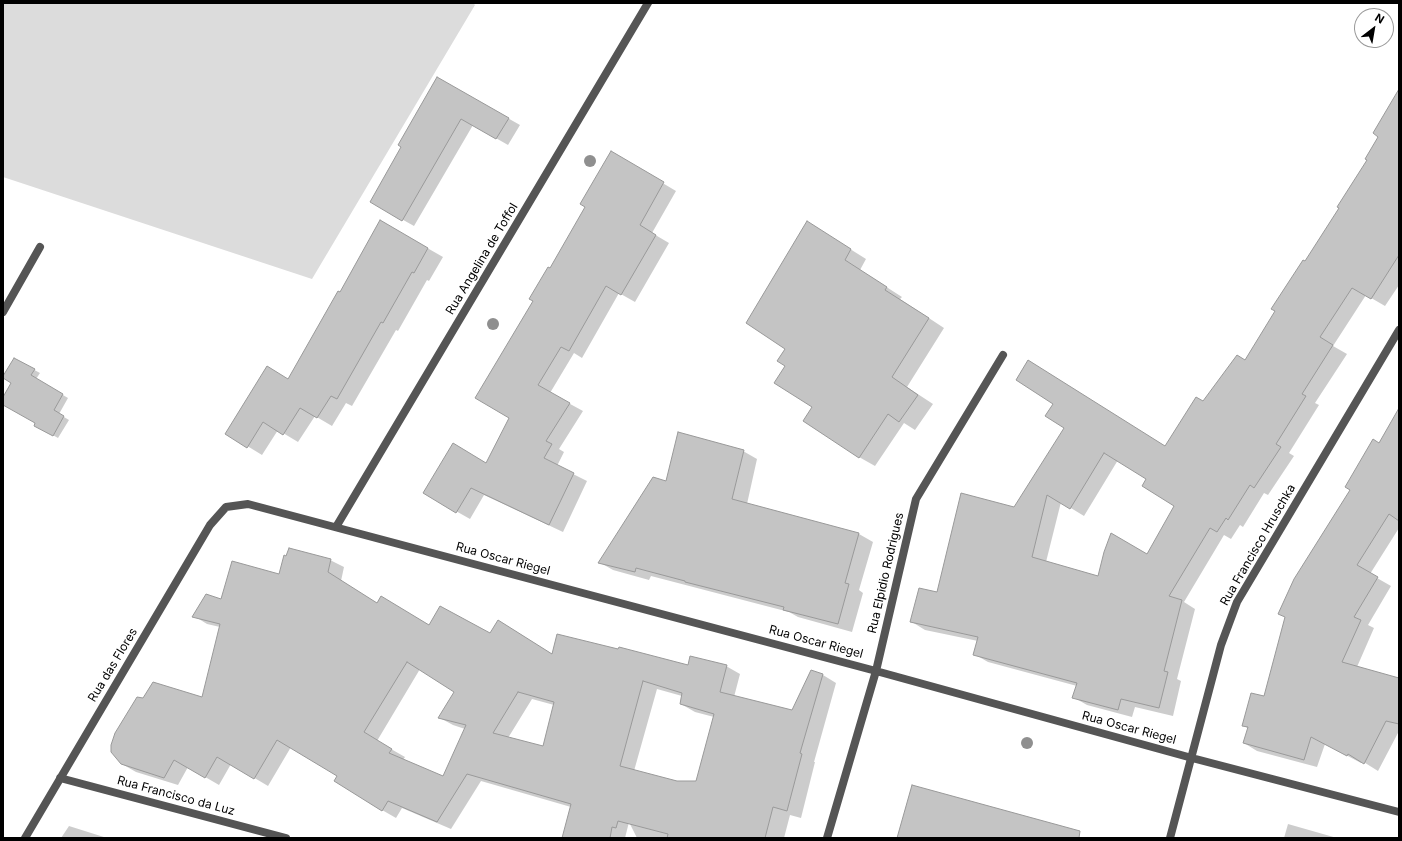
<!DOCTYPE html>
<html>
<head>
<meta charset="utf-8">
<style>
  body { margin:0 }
  #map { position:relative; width:1402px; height:841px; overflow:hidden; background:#fff; font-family:Inter,sans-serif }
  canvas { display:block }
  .frame { position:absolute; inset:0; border:4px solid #000; pointer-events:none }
  .north { position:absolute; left:1354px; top:8px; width:40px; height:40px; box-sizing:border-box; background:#fff; border:1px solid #999; border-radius:50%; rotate:31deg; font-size:11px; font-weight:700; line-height:16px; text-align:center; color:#000 }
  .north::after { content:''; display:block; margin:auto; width:14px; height:18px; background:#000; clip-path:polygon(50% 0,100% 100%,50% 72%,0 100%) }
</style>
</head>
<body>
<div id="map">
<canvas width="1402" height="841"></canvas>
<div class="frame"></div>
<div class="north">N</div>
</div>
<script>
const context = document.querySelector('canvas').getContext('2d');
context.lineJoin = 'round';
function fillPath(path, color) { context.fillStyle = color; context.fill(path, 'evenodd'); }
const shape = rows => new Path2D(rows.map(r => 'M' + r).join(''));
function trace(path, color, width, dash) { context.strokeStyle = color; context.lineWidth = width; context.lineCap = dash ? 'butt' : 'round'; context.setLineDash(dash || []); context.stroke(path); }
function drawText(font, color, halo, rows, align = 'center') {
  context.font = font + ' Inter,sans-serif'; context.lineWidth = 3.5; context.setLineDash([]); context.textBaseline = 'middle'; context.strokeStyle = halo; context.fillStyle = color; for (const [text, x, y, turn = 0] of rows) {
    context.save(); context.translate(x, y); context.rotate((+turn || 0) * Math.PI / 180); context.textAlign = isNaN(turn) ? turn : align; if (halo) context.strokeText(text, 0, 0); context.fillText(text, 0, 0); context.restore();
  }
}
fillPath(shape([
  [3,3,473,3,475,5,312,279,3,177]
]), '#dcdcdc');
fillPath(shape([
  [437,78,520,125,508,145,473,125,414,226,371,202,403,147],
  [1399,112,1399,285,1385,306,1366,295,1333,346,1347,354,1315,403,1319,405,1289,453,1294,456,1268,495,1264,493,1243,527,1240,525,1231,539,1224,535,1184,602,1195,609,1177,679,1181,681,1173,716,1135,707,1132,717,1087,705,1073,697,1077,686,988,662,974,654,978,641,925,630,912,622,1015,509,1066,427,1166,447,1203,402,1246,361],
  [1118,460,1147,478,1176,506,1147,555,1098,577,1046,562,1061,502,1084,516],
  [612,153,676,191,652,233,669,243,635,302,619,293,582,358,574,353,550,393,583,411,559,449,564,452,557,466,587,481,563,532,484,495,470,519,424,493,487,464,510,417,534,301,587,207],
  [380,221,443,257,429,281,427,280,398,331,396,330,352,406,346,403,332,426,315,416,298,442,278,430,262,455,226,433,288,380,340,293],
  [823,232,866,259,860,270,902,297,900,299,944,328,907,387,933,404,915,430,904,423,875,466,859,457,813,406,786,366,787,349],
  [14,359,40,373,36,379,68,398,59,414,69,420,58,438,35,425,36,422,3,404,3,399,12,383],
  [1399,410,1399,528,1370,574,1391,586,1368,625,1374,628,1357,667,1399,679,1399,731,1378,771,1362,761,1361,763,1325,744,1317,767,1257,751,1244,743,1249,729,1244,726,1265,698,1379,444],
  [743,451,757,459,747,504,859,534,873,542,859,590,863,593,852,632,798,617,789,612,651,576,649,580,613,570,599,562,667,482],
  [330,560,344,567,341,581,378,604,429,626,490,634,512,629,553,655,689,666,726,666,740,674,734,697,793,712,823,675,836,683,814,762,815,762,801,818,790,815,784,838,637,838,629,822,625,838,563,838,571,807,481,781,451,829,402,808,396,818,382,810,339,776,291,747,268,786,231,764,219,785,188,767,178,785,136,772,122,764,144,699,203,698,220,627,207,624,194,616,221,600,279,575],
  [420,669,455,691,440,718,453,725,465,729,443,777,403,760,405,757,377,741],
  [657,689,682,696,681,704,695,712,714,717,697,782,677,782,634,771],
  [532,699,554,705,543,747,508,738],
  [1288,824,1337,838,1284,838],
  [69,826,107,838,61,838]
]), '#0003');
const building = shape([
  [437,77,509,118,496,139,461,119,402,221,370,202,401,147,398,145,437,77],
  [1399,89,1399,255,1371,299,1352,288,1320,337,1333,345,1302,394,1306,396,1276,444,1281,447,1254,488,1250,485,1228,520,1226,518,1217,532,1210,528,1169,596,1182,600,1164,671,1168,672,1159,708,1121,699,1118,710,1072,698,1077,683,973,655,978,637,910,622,919,588,937,592,961,493,1014,507,1064,428,1045,416,1053,404,1016,380,1028,360,1165,446,1196,397,1203,401,1237,355,1245,360,1275,311,1271,309,1303,260,1305,261,1339,208,1337,207,1367,160,1365,159,1378,137,1373,133,1399,89],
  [1104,453,1146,479,1142,486,1174,506,1147,554,1111,533,1104,552,1098,576,1032,557,1047,495,1070,509,1104,453],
  [611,151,664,182,640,225,656,235,621,295,606,286,569,351,561,347,538,385,570,403,546,441,552,444,544,458,574,473,549,525,471,488,456,513,423,493,453,443,486,463,509,418,475,398,533,301,529,299,548,267,550,268,585,207,580,204,611,151],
  [380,220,428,248,414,273,412,272,383,323,381,322,337,399,331,396,317,418,300,408,283,435,263,422,247,448,225,434,267,366,288,379,338,291,340,292,380,220],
  [807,221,851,249,845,260,887,287,885,290,929,318,892,377,918,395,899,422,888,414,859,458,803,421,812,407,774,383,785,366,777,361,785,349,746,323,807,221],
  [14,358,35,369,31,375,63,394,54,410,64,416,53,436,34,426,35,423,3,405,3,397,11,383,3,378,3,376,14,358],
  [1399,408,1399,521,1389,514,1357,565,1378,577,1354,617,1361,620,1342,662,1399,678,1399,724,1386,721,1364,764,1348,754,1347,756,1311,737,1304,760,1243,743,1248,727,1242,726,1251,693,1264,696,1285,617,1278,614,1294,579,1350,490,1345,487,1373,439,1379,443,1399,408],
  [678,432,744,450,732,499,859,533,845,583,849,584,838,624,783,610,784,607,685,582,685,581,636,568,635,572,598,563,653,477,666,481,678,432],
  [289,548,331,559,328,572,377,603,381,596,429,625,440,606,490,633,498,620,552,654,557,634,618,649,619,647,688,665,690,656,727,665,720,692,792,710,811,670,823,674,800,753,802,754,787,811,773,807,765,838,667,838,668,834,618,821,616,828,612,827,610,838,562,838,571,804,467,774,437,822,388,801,382,811,334,781,337,776,277,740,254,779,217,757,205,778,174,760,164,778,121,764,111,752,111,745,115,733,137,697,143,698,153,682,202,697,220,624,192,617,206,594,221,599,232,561,279,574,284,555,286,556,289,548],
  [407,662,454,692,438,718,466,725,443,776,389,753,392,749,364,732,407,662],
  [643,681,682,693,680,704,714,714,696,781,677,781,620,766,643,681],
  [518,692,554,702,543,746,493,733,518,692],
  [912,785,1080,831,1079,838,897,838,912,785]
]);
fillPath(building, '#c4c4c4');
trace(building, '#999', 1);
trace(shape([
  [3,312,40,247],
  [336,527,648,3],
  [60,778,286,838],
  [25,838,210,525,226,507,248,504,876,671,1192,758,1399,812],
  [827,838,876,671,916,499,1003,355],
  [1170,838,1221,645,1237,602,1399,330]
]), '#555', 8);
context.fillStyle = '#8f8f8f';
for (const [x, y] of [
  [590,161],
  [493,324],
  [1027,743]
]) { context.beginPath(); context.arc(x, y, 6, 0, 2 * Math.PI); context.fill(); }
drawText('12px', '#000', '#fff', [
  ["Rua Angelina de Toffol",482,259,-59],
  ["Rua Francisco Hruschka",1258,545,-60],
  ["Rua Oscar Riegel",503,559,15],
  ["Rua Elpidio Rodrigues",886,573,-77],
  ["Rua Oscar Riegel",816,642,15],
  ["Rua das Flores",113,665,-59],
  ["Rua Oscar Riegel",1129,728,15],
  ["Rua Francisco da Luz",176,796,15]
]);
</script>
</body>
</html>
